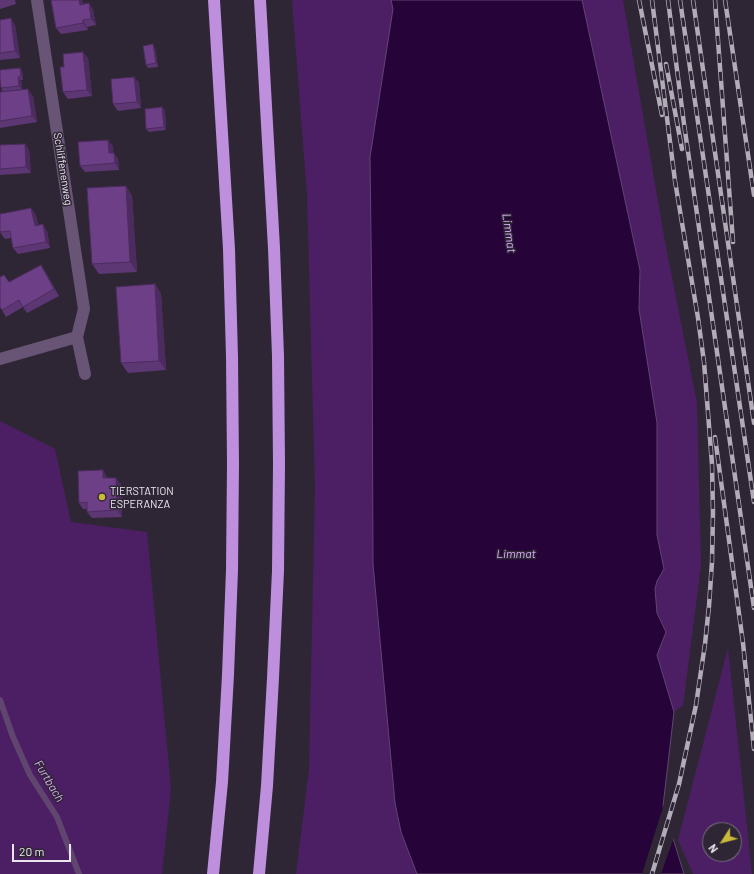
<!DOCTYPE html>
<html>
<head>
<meta charset="utf-8">
<style>
  body { margin:0 }
  #map { position:relative; width:754px; height:874px; overflow:hidden; background:#2f2635; font-family:Barlow,sans-serif }
  canvas { display:block }
  .north { position:absolute; left:702px; top:822px; width:40px; height:40px; box-sizing:border-box; background:#2f2635; border:1px solid #79727f; border-radius:50%; rotate:234deg; font-size:11px; font-weight:700; line-height:16px; text-align:center; color:#e9e4ee }
  .north::after { content:''; display:block; margin:auto; width:14px; height:18px; background:#cbb939; clip-path:polygon(50% 0,100% 100%,50% 72%,0 100%) }
  .scale { position:absolute; left:12px; top:844px; width:59px; height:18px; box-sizing:border-box; border:2px solid #e9e4ee; border-top:0; padding-left:5px; font-size:12px; line-height:14px; white-space:nowrap; color:#e9e4ee; -webkit-text-stroke:3px #2f2635; paint-order:stroke }
</style>
</head>
<body>
<div id="map">
<canvas width="754" height="874"></canvas>
<div class="north">N</div>
<div class="scale">20 m</div>
</div>
<script>
const context = document.querySelector('canvas').getContext('2d');
context.lineJoin = 'round';
function fillPath(path, color) { context.fillStyle = color; context.fill(path, 'evenodd'); }
const shape = rows => new Path2D(rows.map(r => 'M' + r).join(''));
function trace(path, color, width, dash) { context.strokeStyle = color; context.lineWidth = width; context.lineCap = dash ? 'butt' : 'round'; context.setLineDash(dash || []); context.stroke(path); }
function drawText(font, color, halo, rows, align = 'center') {
  context.font = font + ' Barlow,sans-serif'; context.lineWidth = 3; context.setLineDash([]); context.textBaseline = 'middle'; context.strokeStyle = halo; context.fillStyle = color; for (const [text, x, y, turn = 0] of rows) {
    context.save(); context.translate(x, y); context.rotate((+turn || 0) * Math.PI / 180); context.textAlign = isNaN(turn) ? turn : align; if (halo) context.strokeText(text, 0, 0); context.fillText(text, 0, 0); context.restore();
  }
}
fillPath(shape([
  [292,0,391,0,393,9,370,157,372,317,373,564,395,803,401,832,417,874,296,874,309,769,315,487,307,195],
  [582,0,623,0,665,242,697,403,701,566,683,705,674,712,657,655,666,632,657,613,655,589,657,581,664,569,657,535,657,423,639,309,640,270],
  [0,421,55,449,71,522,147,532,171,789,162,874,0,874],
  [728,648,752,874,693,874,678,840],
  [710,830,734,830,734,854,710,854]
]), '#4c1f65');
const water = shape([
  [391,0,582,0,640,270,639,309,657,423,657,535,664,569,657,581,655,589,657,613,666,632,657,655,674,712,663,806,684,874,417,874,401,832,395,803,373,564,372,317,370,157,393,9,391,0]
]);
fillPath(water, '#260338');
trace(water, '#60466f', 1);
fillPath(shape([
  [667,788,665,805,674,837,661,874,642,874,664,804]
]), '#2f2635');
trace(shape([
  [0,700,13,737,30,775,57,817,79,874]
]), '#60466f', 6);
trace(shape([
  [37,0,84,309,77,337,85,374],
  [0,359,77,337]
]), '#685575', 12);
trace(shape([
  [213,874,222,782,228,675,232,570,233,464,232,357,229,249,214,0],
  [259,874,267,786,273,678,278,571,279,464,278,356,274,248,260,0]
]), '#be8fdd', 12);
const rail = shape([
  [639,0,662,115],
  [652,0,675,181,698,318,704,362,712,464,713,513,712,562,709,606,705,644,696,705,679,784,652,874],
  [668,0,684,124,754,608],
  [680,0,754,502],
  [693,0,754,423],
  [715,0,733,242],
  [725,0,754,195],
  [666,64,682,149],
  [715,437,743,643,754,749]
]);
trace(rail, '#b2acb8', 4.5);
trace(rail, '#2f2635', 3, [9]);
fillPath(shape([
  [0,0,15,0,16,4,0,9],
  [51,0,82,0,83,4,89,3,93,10,96,25,87,27,88,30,61,34,56,28],
  [0,20,15,25,20,58,0,60],
  [155,48,158,67,148,68,146,65],
  [88,58,92,96,68,99,63,92,64,67],
  [20,68,22,71,23,80,21,80,22,89,3,92,1,88],
  [134,77,139,83,141,108,118,111,113,104],
  [0,92,33,96,37,122,0,128],
  [162,107,165,111,166,130,149,132,146,129],
  [0,145,29,150,31,173,0,175],
  [113,146,113,153,118,159,119,170,85,172,80,166],
  [126,186,132,196,137,272,99,274,92,264],
  [36,215,38,225,47,231,50,248,18,254,13,248,11,238,5,239,0,232],
  [45,271,59,296,27,313,23,307,6,317,2,310,9,282],
  [155,284,161,294,166,370,128,373,121,363],
  [107,477,108,478,121,484,122,517,92,518,87,512,87,509,83,509,79,503]
]), '#5d3674');
fillPath(shape([
  [79,0,82,0,84,11,80,5],
  [89,3,93,10,96,25,91,19],
  [11,18,15,25,20,58,15,51],
  [83,20,87,27,88,30,83,23],
  [153,44,155,48,158,67,156,63],
  [83,52,88,58,92,96,87,90],
  [20,68,22,71,23,80,21,76],
  [18,77,21,80,22,89,19,86],
  [134,77,139,83,141,108,137,102],
  [28,89,33,96,37,122,32,116],
  [162,107,165,111,166,130,164,127],
  [108,140,113,146,114,160,109,153],
  [25,144,29,150,31,173,26,167],
  [114,153,118,159,119,170,115,163],
  [126,186,132,196,137,272,130,262],
  [31,208,36,215,39,232,35,226],
  [43,224,47,231,50,248,46,242],
  [41,265,45,271,59,296,54,289],
  [155,284,161,294,166,370,159,361],
  [103,470,107,477,108,485,103,478],
  [116,478,121,484,122,517,117,510]
]), '#4c2c5e');
const building = shape([
  [51,0,79,0,80,5,89,3,91,19,83,20,83,23,56,28,51,0],
  [11,18,15,51,0,53,0,20,11,18],
  [153,44,156,63,146,65,143,46,153,44],
  [83,52,87,90,63,92,60,67,64,67,63,54,83,52],
  [20,68,21,76,18,77,19,86,1,88,0,79,0,70,20,68],
  [134,77,137,102,113,104,111,79,134,77],
  [28,89,32,116,0,121,0,92,28,89],
  [162,107,164,127,146,129,145,109,162,107],
  [108,140,109,153,114,153,115,163,80,166,78,142,108,140],
  [25,144,26,167,0,169,0,145,25,144],
  [126,186,130,262,92,264,87,188,126,186],
  [31,208,35,226,43,224,46,242,13,248,10,231,0,232,0,214,31,208],
  [41,265,54,289,23,307,19,300,2,310,0,307,0,277,4,275,9,282,41,265],
  [155,284,159,361,121,363,116,287,155,284],
  [103,470,103,478,116,478,117,510,87,512,87,502,79,503,78,471,103,470]
]);
fillPath(building, '#6c3f87');
trace(building, '#4c2c5e', 1);
for (const [x, y, r, color] of [
  [102,497,4,"#cbb939"]
]) { const dot = new Path2D(); dot.arc(x, y, r, 0, 2 * Math.PI); context.fillStyle = color; context.fill(dot); trace(dot, '#2f2635', 1.5); }
drawText('11px', '#e9e4ee', '#2f2635', [
  ["Schliffenenweg",63,169,81]
]);
drawText('11px', '#e9e4ee', '#2f2635', [
  ["TIERSTATION",110,491],
  ["ESPERANZA",110,504]
], 'left');
drawText('italic 12px', '#daaafa', '#2f2635', [
  ["Limmat",509,233,82],
  ["Limmat",516,554],
  ["Furtbach",49,781,59]
]);
</script>
</body>
</html>
